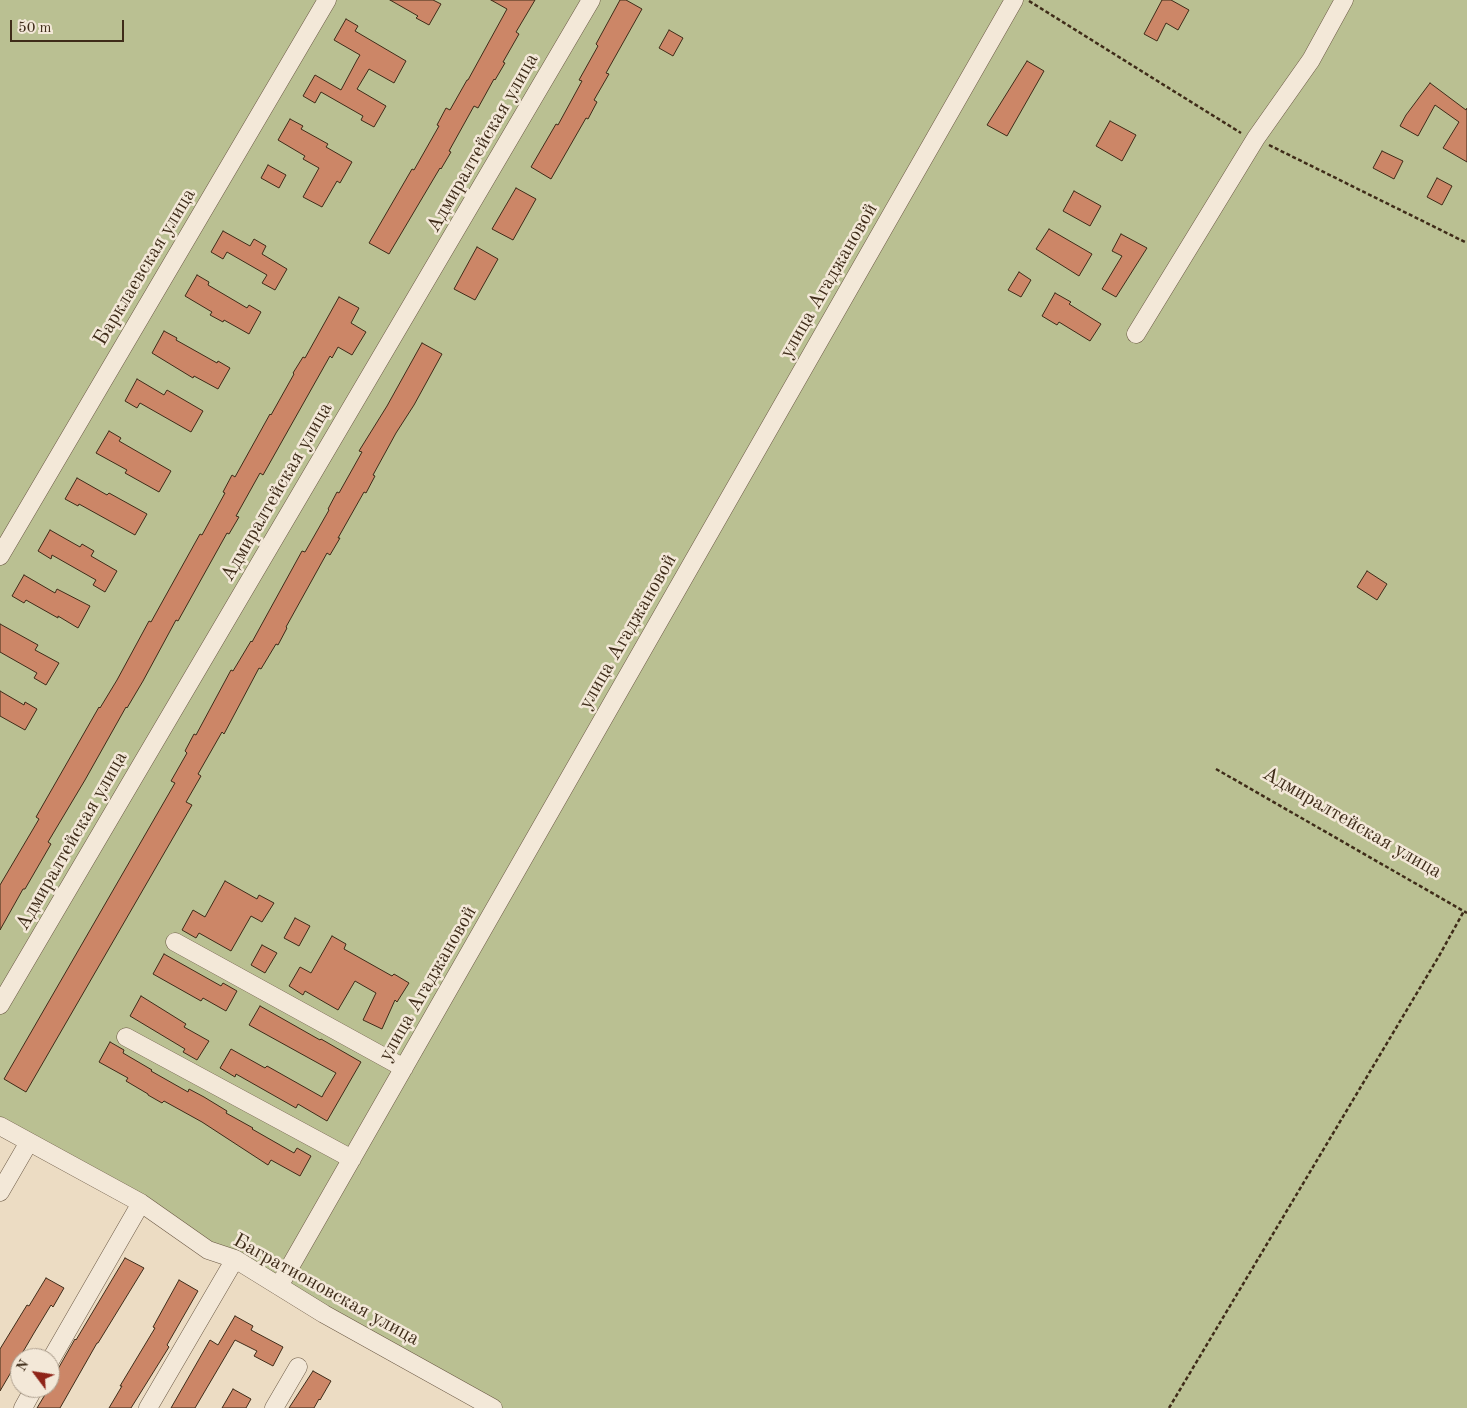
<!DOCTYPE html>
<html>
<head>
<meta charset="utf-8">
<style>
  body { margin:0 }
  #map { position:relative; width:1467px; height:1408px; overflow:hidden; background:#ecdcc3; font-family:"Old Standard TT",serif }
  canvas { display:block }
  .north { position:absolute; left:10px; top:1348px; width:50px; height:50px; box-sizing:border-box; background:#f3e8d8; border:1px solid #ab9d8c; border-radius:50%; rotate:301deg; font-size:14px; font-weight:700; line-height:20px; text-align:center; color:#3f2c19 }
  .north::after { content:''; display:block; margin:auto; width:18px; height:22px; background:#8f2418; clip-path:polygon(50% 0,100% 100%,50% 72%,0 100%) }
  .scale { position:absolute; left:10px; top:20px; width:114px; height:22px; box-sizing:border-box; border:2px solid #3f2c19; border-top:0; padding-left:6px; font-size:15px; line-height:18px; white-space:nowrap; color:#3f2c19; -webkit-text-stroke:4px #f3e8d8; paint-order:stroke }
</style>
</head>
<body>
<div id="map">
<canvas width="1467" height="1408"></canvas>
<div class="north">N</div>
<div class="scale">50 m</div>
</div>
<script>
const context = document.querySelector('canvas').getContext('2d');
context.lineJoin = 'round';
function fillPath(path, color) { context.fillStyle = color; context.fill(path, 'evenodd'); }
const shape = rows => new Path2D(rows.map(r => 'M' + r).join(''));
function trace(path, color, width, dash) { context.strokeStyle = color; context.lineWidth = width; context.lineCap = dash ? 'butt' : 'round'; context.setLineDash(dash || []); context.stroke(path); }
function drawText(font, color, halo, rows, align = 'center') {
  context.font = font + ' "Old Standard TT",serif'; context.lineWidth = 5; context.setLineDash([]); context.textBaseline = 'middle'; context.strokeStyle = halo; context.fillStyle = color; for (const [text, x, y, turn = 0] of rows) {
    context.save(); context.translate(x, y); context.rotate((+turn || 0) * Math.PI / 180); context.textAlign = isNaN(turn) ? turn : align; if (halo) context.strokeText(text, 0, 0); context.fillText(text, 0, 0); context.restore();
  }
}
fillPath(shape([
  [0,0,1467,0,1467,1408,501,1408,0,1126]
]), '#bac092');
const building = shape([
  [390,0,433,0,441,4,429,25,416,18,418,16,390,0],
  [491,0,535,0,516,32,519,34,503,62,505,63,495,80,494,79,478,108,474,106,449,151,451,152,441,169,440,168,389,254,369,243,412,169,414,170,439,126,437,125,446,108,450,110,467,80,468,80,507,9,491,0],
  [620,0,626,0,642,9,606,73,609,74,594,100,597,102,588,119,586,118,551,179,531,167,556,124,558,125,582,81,579,80,598,46,596,44,620,0],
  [1162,0,1171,0,1189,10,1178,30,1166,23,1157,41,1144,34,1162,0],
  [346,19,358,26,355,31,406,61,394,83,369,69,357,89,386,106,374,127,361,120,363,116,321,92,315,103,303,96,315,75,341,90,357,60,360,55,334,40,346,19],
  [669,30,683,38,673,56,659,48,669,30],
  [1027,61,1044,71,1007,136,987,125,1027,61],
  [1430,83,1466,110,1467,108,1467,162,1443,148,1459,122,1435,105,1418,136,1400,126,1406,115,1430,83],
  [290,119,303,126,301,129,328,144,326,147,352,162,340,183,337,181,322,207,303,197,319,168,303,159,305,156,278,140,290,119],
  [1110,121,1136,135,1122,161,1096,146,1110,121],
  [1382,151,1403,161,1394,179,1373,168,1382,151],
  [268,165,286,175,279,188,261,178,268,165],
  [1437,178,1452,186,1442,205,1427,197,1437,178],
  [516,188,536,199,513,240,492,229,516,188],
  [1074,191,1101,206,1090,226,1063,211,1074,191],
  [1049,229,1092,254,1079,276,1036,249,1049,229],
  [223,231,250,246,254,239,266,246,262,254,287,269,275,290,262,283,267,275,227,252,223,259,211,252,223,231],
  [1121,234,1147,248,1116,297,1102,289,1122,256,1112,251,1121,234],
  [477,247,498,259,475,300,454,289,477,247],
  [1019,272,1031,280,1021,297,1008,290,1019,272],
  [197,275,209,282,208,285,247,308,249,305,261,312,249,334,224,320,223,322,210,315,212,312,185,296,197,275],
  [1055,293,1071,302,1069,304,1101,324,1090,341,1059,322,1057,325,1042,316,1055,293],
  [339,297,359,308,351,323,366,332,352,355,338,347,332,358,330,356,263,475,260,473,236,516,239,517,229,534,227,533,178,621,176,620,143,681,127,708,126,707,85,780,48,842,51,844,25,889,23,889,0,930,0,885,39,819,36,817,99,707,100,708,117,680,149,621,151,622,200,534,202,535,225,493,223,492,232,475,235,477,270,414,271,415,294,374,293,373,303,357,305,358,339,297],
  [164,331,177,338,176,340,217,363,218,361,230,368,218,389,194,376,193,378,152,353,164,331],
  [422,343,442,354,414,405,396,433,373,475,375,476,366,493,364,492,338,538,340,538,330,555,327,553,286,627,287,628,278,645,276,644,261,669,259,668,224,734,222,732,198,774,201,776,186,802,192,805,26,1092,4,1079,175,783,171,781,187,753,185,751,194,734,196,735,231,670,233,671,251,641,252,642,302,551,305,552,329,510,328,509,337,492,339,493,362,452,359,451,387,406,422,343],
  [137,379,164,395,167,390,203,411,191,432,140,403,137,408,125,401,137,379],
  [109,431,121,438,119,441,171,471,159,492,125,473,127,470,96,453,109,431],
  [77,478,107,495,109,493,147,514,135,535,79,504,78,506,65,499,77,478],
  [50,530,80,547,82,544,94,551,91,556,117,571,105,592,93,585,96,580,52,555,51,559,38,551,50,530],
  [1367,571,1387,584,1377,600,1357,587,1367,571],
  [24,575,55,593,57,589,90,606,78,628,58,616,58,618,26,600,24,603,12,596,24,575],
  [0,624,38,645,35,650,59,663,46,685,34,678,37,673,0,652,0,624],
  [0,691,24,705,25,702,37,709,25,730,0,716,0,691],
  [225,881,257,899,259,895,274,903,262,922,251,916,231,951,199,933,196,938,182,930,193,910,205,917,225,881],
  [295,918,310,926,299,946,284,938,295,918],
  [332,936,346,944,344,949,392,976,394,974,409,983,397,1002,395,1000,382,1029,363,1020,376,993,355,981,338,1010,305,991,303,995,289,986,300,967,311,973,332,936],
  [262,945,277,953,265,973,251,965,262,945],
  [164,954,221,986,223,983,237,991,226,1011,203,998,201,1001,153,974,164,954],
  [141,996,186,1024,184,1027,209,1041,197,1060,183,1052,185,1049,130,1016,141,996],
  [260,1006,320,1040,321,1039,361,1062,327,1121,298,1104,296,1108,236,1074,235,1077,220,1068,231,1049,265,1068,267,1066,322,1097,324,1093,336,1073,249,1025,260,1006],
  [110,1042,124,1050,123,1053,152,1070,151,1071,188,1092,189,1089,204,1097,227,1111,226,1113,253,1128,252,1129,294,1153,297,1148,311,1156,300,1176,271,1160,268,1165,202,1122,164,1101,162,1103,148,1095,148,1094,126,1081,128,1078,99,1062,110,1042],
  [125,1258,144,1268,98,1343,97,1343,60,1408,37,1408,49,1388,50,1388,50,1383,75,1339,76,1340,125,1258],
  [46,1278,64,1288,53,1307,51,1305,34,1333,0,1391,0,1349,27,1305,29,1306,46,1278],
  [179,1280,198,1291,167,1345,169,1347,131,1408,109,1408,122,1386,120,1386,155,1328,153,1327,179,1280],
  [235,1316,253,1326,251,1330,283,1347,273,1366,254,1356,257,1351,235,1340,195,1408,171,1408,210,1340,218,1345,235,1316],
  [313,1371,331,1381,320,1400,319,1399,314,1408,289,1408,313,1371],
  [233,1389,251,1399,246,1408,222,1408,233,1389]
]);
fillPath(building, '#cc8667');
trace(building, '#3f2c19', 1);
const minor = shape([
  [1136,334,1256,138,1311,60,1344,0],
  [0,556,327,0],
  [175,942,404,1068],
  [0,1005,591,0],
  [126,1037,352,1159],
  [0,1126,141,1203,208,1250,235,1259,324,1314,493,1408],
  [0,1192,29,1142],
  [279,1286,1014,0],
  [50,1361,141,1203],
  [23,1408,34,1388],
  [148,1408,235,1259],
  [274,1408,298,1367]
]);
trace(minor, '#6a5844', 19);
trace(shape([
  [1029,1,1241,133],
  [1269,145,1467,243],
  [1216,769,1467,913],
  [1169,1408,1439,956,1464,911]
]), '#3f2c19', 2.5, [4, 2.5]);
trace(minor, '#f3e8d8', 18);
drawText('20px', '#3f2c19', '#f3e8d8', [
  ["Адмиралтейская улица",483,143,-60],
  ["Барклаевская улица",145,267,-59],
  ["улица Агаджановой",829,281,-60],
  ["Адмиралтейская улица",277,492,-60],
  ["улица Агаджановой",628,632,-60],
  ["Адмиралтейская улица",1352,823,30],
  ["Адмиралтейская улица",72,841,-60],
  ["улица Агаджановой",428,984,-60],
  ["Багратионовская улица",326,1290,29]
]);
</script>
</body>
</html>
